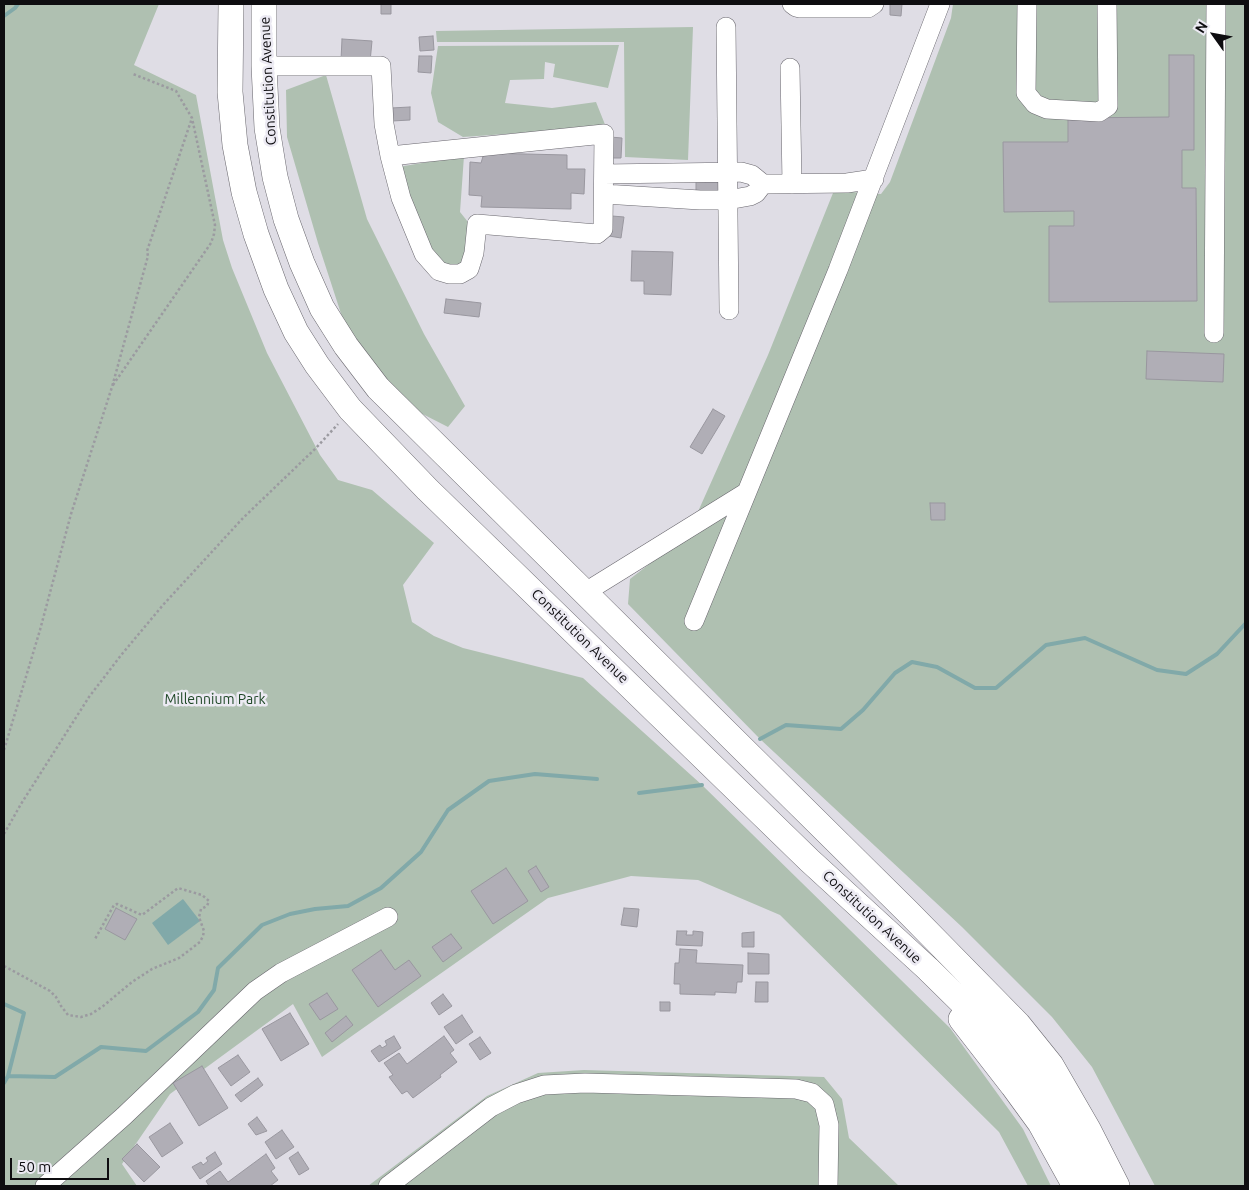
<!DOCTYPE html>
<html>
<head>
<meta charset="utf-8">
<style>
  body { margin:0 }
  #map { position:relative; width:1249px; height:1190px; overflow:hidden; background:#dfdde5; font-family:Ubuntu,sans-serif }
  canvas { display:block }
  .frame { position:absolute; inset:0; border:5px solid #0e0d10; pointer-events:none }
  .north { position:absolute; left:1189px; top:10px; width:50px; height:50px; -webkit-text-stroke:4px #eceaf3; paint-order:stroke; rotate:302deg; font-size:14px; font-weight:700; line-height:20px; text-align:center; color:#0e0d10 }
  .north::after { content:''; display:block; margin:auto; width:18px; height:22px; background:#0e0d10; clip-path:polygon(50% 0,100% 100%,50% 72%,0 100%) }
  .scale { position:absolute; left:10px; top:1158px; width:99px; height:22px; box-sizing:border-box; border:2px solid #0e0d10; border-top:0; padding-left:6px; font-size:15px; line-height:18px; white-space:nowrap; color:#0e0d10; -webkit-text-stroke:4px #eceaf3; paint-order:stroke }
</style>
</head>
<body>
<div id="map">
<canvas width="1249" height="1190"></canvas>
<div class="frame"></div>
<div class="north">N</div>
<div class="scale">50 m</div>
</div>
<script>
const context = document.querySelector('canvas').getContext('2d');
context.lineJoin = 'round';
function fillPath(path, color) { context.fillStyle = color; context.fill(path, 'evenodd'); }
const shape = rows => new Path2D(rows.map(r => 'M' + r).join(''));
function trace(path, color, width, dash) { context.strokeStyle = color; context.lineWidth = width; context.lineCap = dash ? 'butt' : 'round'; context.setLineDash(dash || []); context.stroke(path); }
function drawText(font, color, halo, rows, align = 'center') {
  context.font = font + ' Ubuntu,sans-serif'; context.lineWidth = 5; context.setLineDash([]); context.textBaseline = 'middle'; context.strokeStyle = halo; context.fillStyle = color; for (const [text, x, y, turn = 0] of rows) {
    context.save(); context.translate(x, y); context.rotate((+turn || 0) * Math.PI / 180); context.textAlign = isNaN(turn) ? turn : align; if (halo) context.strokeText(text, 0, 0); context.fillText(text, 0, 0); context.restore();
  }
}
fillPath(shape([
  [4,4,159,4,134,65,196,95,223,240,232,268,267,353,320,455,338,480,372,490,434,543,403,585,412,622,434,636,463,648,583,678,702,785,950,1028,1023,1129,1051,1186,1028,1186,999,1132,780,915,698,880,631,876,548,898,322,1057,293,1004,170,1094,122,1164,137,1186,4,1186],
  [953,4,1245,4,1245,1186,1155,1186,1092,1067,1052,1017,962,927,760,739,628,604,630,579,688,534,768,355,833,193,852,192,881,194,890,182,951,18],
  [693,27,688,160,625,157,624,42,437,42,436,31],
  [619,45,608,88,553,77,555,64,545,62,544,79,510,80,505,103,552,108,596,102,606,127,463,137,438,122,431,93,438,46],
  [326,75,367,219,424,334,465,406,448,427,403,404,346,329,318,243,287,137,286,90],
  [464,156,460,212,468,222,464,265,442,264,425,245,398,167],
  [584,1070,824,1077,842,1099,849,1138,899,1186,368,1186,487,1096,538,1073]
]), '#afc0b1');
fillPath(shape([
  [183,899,200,921,168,945,152,923]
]), '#81a9a9');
trace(shape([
  [4,16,15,8,18,4],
  [760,739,786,725,841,729,863,710,895,673,912,662,937,667,975,688,996,688,1046,645,1085,638,1157,670,1186,674,1217,654,1245,624],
  [639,793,702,785],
  [4,1004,24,1013,8,1076,4,1083],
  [8,1076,55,1077,101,1047,146,1051,198,1012,214,990,218,968,262,925,290,914,315,909,348,906,381,888,421,852,448,810,489,781,535,774,597,779]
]), '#81a9a9', 4);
const building = shape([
  [381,4,391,4,391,14,381,14,381,4],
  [890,4,902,4,901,16,890,15,890,4],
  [433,36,434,50,420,51,419,37,433,36],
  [342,39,372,41,370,62,341,60,342,39],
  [1169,55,1194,55,1194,150,1182,150,1182,188,1196,188,1197,301,1049,302,1049,226,1074,226,1074,211,1004,212,1003,142,1068,142,1068,118,1169,117,1169,55],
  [419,56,432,56,431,73,418,72,419,56],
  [410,107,410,120,392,121,391,108,410,107],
  [610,137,622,138,621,158,609,158,610,137],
  [484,153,567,155,567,169,585,169,584,194,571,193,571,209,481,207,482,196,469,195,470,162,481,163,484,153],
  [696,164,719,164,719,206,696,205,696,164],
  [612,216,624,217,621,238,609,236,612,216],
  [632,251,673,252,671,295,644,294,644,281,631,281,632,251],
  [446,299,481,303,479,317,444,313,446,299],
  [1147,351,1224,354,1223,382,1146,379,1147,351],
  [713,409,725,416,702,454,690,447,713,409],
  [930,503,945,503,945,520,931,520,930,503],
  [536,866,549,887,541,892,528,871,536,866],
  [506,868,528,901,493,924,471,891,506,868],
  [116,908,137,919,125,940,105,929,116,908],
  [624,908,639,909,637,927,621,925,624,908],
  [677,931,687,931,686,935,693,935,693,931,703,932,702,946,676,945,677,931],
  [754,932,754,947,742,947,742,933,754,932],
  [451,934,462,948,443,962,432,947,451,934],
  [680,949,697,950,696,963,743,965,742,982,737,982,736,993,715,992,715,995,680,994,680,984,674,984,675,963,679,963,680,949],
  [381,950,395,970,409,960,421,976,378,1007,352,970,381,950],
  [748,953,769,954,769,974,748,974,748,953],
  [756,982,768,982,768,1002,755,1002,756,982],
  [327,993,338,1009,320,1020,309,1004,327,993],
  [443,994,452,1006,439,1015,431,1003,443,994],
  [660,1002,670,1002,670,1011,660,1011,660,1002],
  [290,1013,309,1044,281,1061,262,1029,290,1013],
  [462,1015,473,1032,456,1044,444,1027,462,1015],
  [346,1016,353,1025,332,1042,325,1033,346,1016],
  [394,1036,401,1048,379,1062,371,1051,380,1045,382,1048,387,1045,385,1041,394,1036],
  [444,1036,454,1050,450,1053,457,1062,440,1075,441,1077,413,1098,407,1091,402,1094,389,1077,393,1075,384,1063,399,1053,407,1064,444,1036],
  [480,1037,491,1053,480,1060,469,1044,480,1037],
  [238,1055,250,1072,231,1086,218,1068,238,1055],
  [202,1066,228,1108,199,1126,173,1083,202,1066],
  [258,1078,263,1085,241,1102,235,1095,258,1078],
  [257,1117,267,1131,256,1135,248,1124,257,1117],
  [170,1123,183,1143,162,1157,149,1137,170,1123],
  [282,1130,294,1147,276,1159,265,1142,282,1130],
  [137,1144,160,1167,144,1182,122,1159,137,1144],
  [215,1152,222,1164,200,1179,192,1167,201,1162,203,1165,208,1161,206,1158,215,1152],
  [298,1152,309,1169,299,1175,289,1158,298,1152],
  [266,1154,275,1168,271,1171,278,1180,270,1186,209,1186,206,1181,220,1171,228,1182,266,1154]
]);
fillPath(building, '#b0aeb6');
trace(building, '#99979f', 1);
const minor = shape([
  [792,4,796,7,800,8,868,8,874,4],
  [1027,4,1026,93,1035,104,1047,109,1099,112,1108,106,1107,4],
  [726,27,729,310],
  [264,66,381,66,384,124,390,156],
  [790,68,792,184],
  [604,134,603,229,597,234,477,224,474,253,469,269,460,274,449,274,439,271,424,254,401,198,390,156,604,134],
  [604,174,741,172,752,175,763,184,847,183,874,179],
  [604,194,700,200,728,200,750,196,756,193,763,184],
  [1214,333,1216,4],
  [584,593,747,492],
  [694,621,838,270,940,4],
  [45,1186,124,1116,255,991,281,973,388,917],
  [388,1186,491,1107,516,1094,544,1085,585,1083,796,1089,812,1093,824,1104,829,1125,828,1186]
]);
const major = shape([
  [231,4,230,92,235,145,244,192,256,234,276,289,296,332,317,365,350,409,427,489,809,860,928,969,994,1034,1042,1093,1061,1122,1093,1186],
  [264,4,264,66,267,128,275,177,286,219,302,263,322,308,346,346,378,388,908,912,1018,1024,1051,1065,1088,1129,1117,1186],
  [961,1019,1013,1086,1040,1123,1075,1186]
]);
trace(minor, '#69676e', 20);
trace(major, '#69676e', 26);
trace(shape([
  [113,385,211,243,214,234,215,225,192,118,176,91,133,74],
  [4,750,40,630,71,514,112,387,148,256,147,251,192,118],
  [4,834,21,804,89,697,122,654,163,605,243,518,316,448,338,424],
  [4,966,50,991,56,997,61,1006,68,1015,81,1017,91,1014,102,1007,132,982,152,969,179,958,200,942,203,936,204,931,199,917,201,909,207,906,209,901,202,895,178,888,142,915,117,904,114,905,95,939]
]), '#9b9aa0', 2.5, [2.5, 2.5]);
trace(minor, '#fff', 19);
trace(major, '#fff', 25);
drawText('14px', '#0e0d10', '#eceaf3', [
  ["Constitution Avenue",268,81,-93],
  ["Constitution Avenue",580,636,44],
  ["Constitution Avenue",872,917,43]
]);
drawText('14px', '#1e4726', '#eceaf3', [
  ["Millennium Park",215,699]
]);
</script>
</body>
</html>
